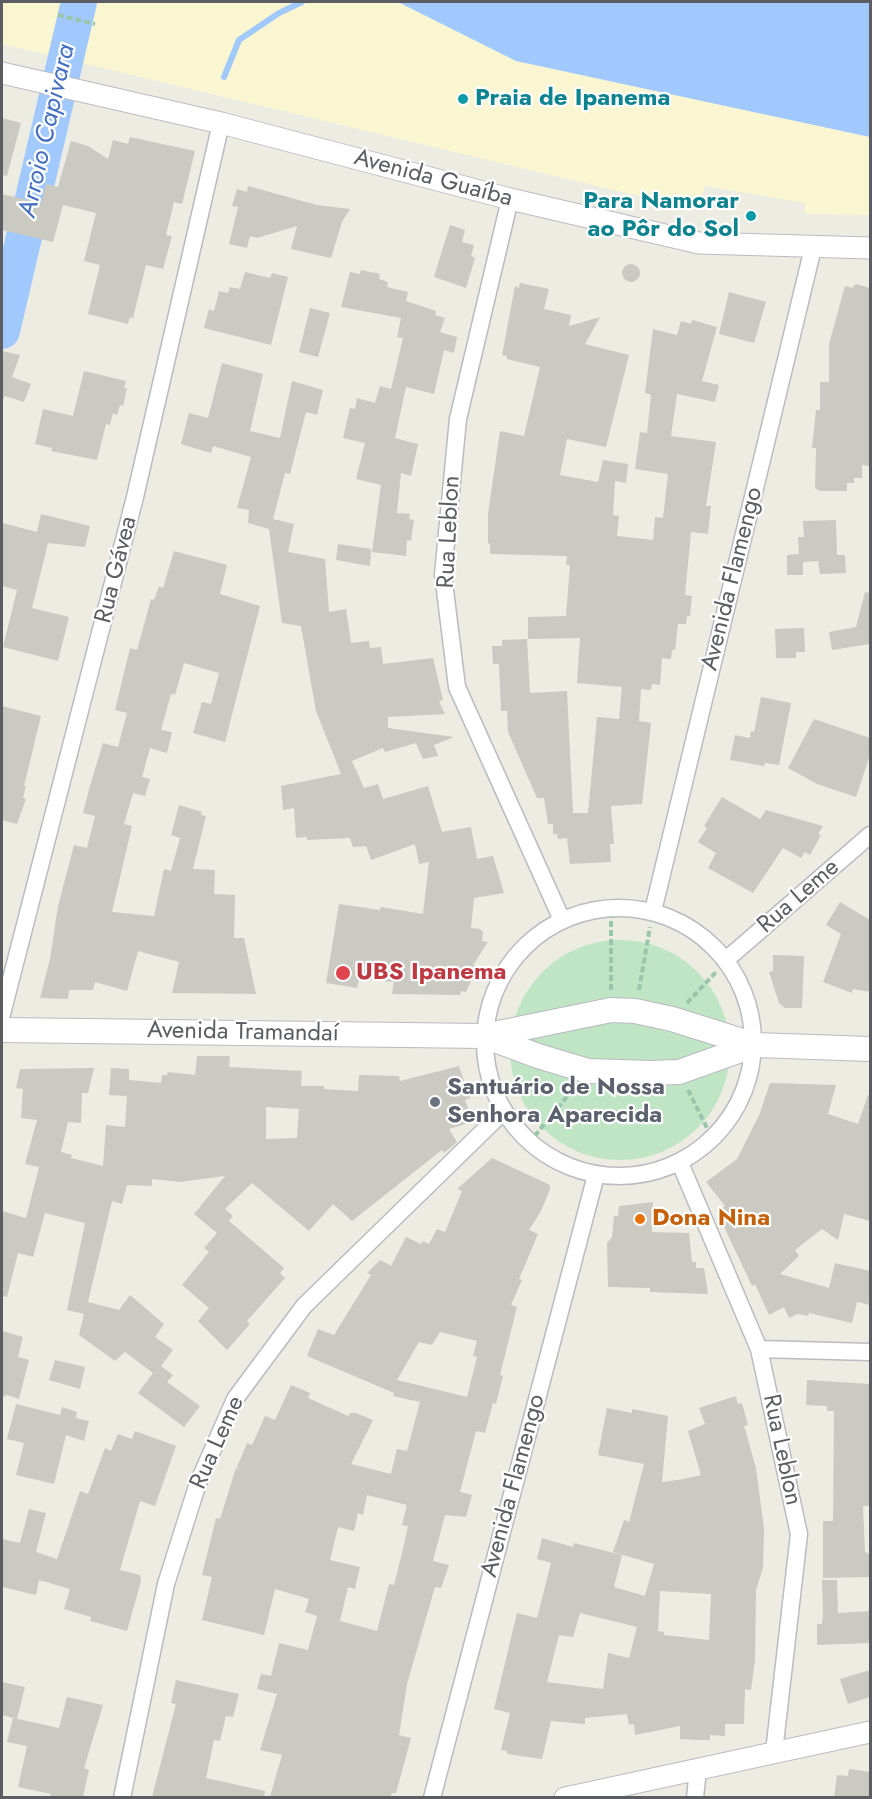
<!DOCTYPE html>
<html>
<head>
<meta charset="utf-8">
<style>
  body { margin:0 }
  #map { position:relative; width:872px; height:1799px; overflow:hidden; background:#edece2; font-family:Jost,sans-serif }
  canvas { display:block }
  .frame { position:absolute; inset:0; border:3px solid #5b5d63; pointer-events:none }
</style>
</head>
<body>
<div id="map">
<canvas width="872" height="1799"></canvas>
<div class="frame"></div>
</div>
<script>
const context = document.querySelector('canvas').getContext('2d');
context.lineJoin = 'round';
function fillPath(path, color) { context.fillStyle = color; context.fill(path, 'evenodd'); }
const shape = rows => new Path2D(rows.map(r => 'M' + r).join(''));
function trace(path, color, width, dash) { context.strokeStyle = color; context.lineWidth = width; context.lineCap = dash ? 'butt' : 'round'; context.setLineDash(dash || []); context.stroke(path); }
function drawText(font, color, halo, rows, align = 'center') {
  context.font = font + ' Jost,sans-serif'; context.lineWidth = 4.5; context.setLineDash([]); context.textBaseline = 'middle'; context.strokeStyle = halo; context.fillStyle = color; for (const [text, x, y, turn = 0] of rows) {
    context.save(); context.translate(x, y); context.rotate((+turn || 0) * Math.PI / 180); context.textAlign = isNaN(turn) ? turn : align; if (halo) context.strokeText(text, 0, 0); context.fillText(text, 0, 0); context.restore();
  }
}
fillPath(shape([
  '510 1050a110 110 0 1 1 220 0a110 110 0 1 1-220 0Z'
]), '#bfe5c4');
fillPath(shape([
  [2,2,398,2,516,61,870,137,870,215,805,214,805,203,705,186,697,210,2,44]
]), '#f9f6d1');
fillPath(shape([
  [398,2,870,2,870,137,516,61]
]), '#a2c9fe');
trace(shape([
  [224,77,239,40,279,13,302,2]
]), '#a2c9fe', 6);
trace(shape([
  [2,331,79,2]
]), '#a2c9fe', 36);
fillPath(shape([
  [2,118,21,123,7,176,2,175],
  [130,137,195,151,182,204,174,202,166,235,172,236,163,269,146,265,133,318,130,317,128,324,88,314,100,265,84,261,96,213,63,205,53,242,2,230,2,194,41,203,46,184,58,187,71,141,88,146,108,159,113,140,128,144],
  [248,186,317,205,350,209,342,222,331,258,291,249,297,226,257,238,250,236,247,248,229,244,238,207,232,206,237,189,247,192],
  [450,225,465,230,462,242,474,245,471,256,475,258,466,288,434,277],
  '622 273a9 9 0 1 1 18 0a9 9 0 1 1-18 0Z',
  [361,270,380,274,379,279,388,282,387,287,408,292,406,301,436,311,435,315,445,318,440,332,457,337,454,353,444,350,434,394,406,387,395,438,418,444,411,476,401,473,397,513,410,514,409,519,414,520,411,541,407,540,406,556,372,552,381,485,356,479,365,443,343,438,350,408,355,409,357,398,375,403,380,386,391,389,403,338,397,337,401,318,341,307,350,272,360,274],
  [245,272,270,278,272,273,288,277,271,345,204,328,209,309,214,311,219,291,228,293,230,287,240,289],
  [520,283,549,289,544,309,571,315,569,326,600,317,585,344,629,355,606,447,567,439,560,475,598,482,603,460,628,464,626,483,615,481,613,515,619,516,617,536,653,540,655,517,663,518,668,474,635,469,640,432,647,433,651,395,645,393,653,329,677,335,681,321,691,324,692,320,717,327,702,381,719,385,715,402,677,394,671,436,716,442,706,506,711,506,708,534,691,532,685,595,692,596,690,616,687,616,686,624,678,624,675,650,672,650,671,659,662,658,660,685,652,684,651,690,641,689,639,721,651,723,642,804,611,806,614,844,610,844,611,862,570,864,567,838,558,839,557,834,553,834,553,824,548,824,544,798,537,798,508,732,507,711,501,711,499,664,493,664,492,646,502,646,502,640,527,639,530,693,567,691,573,813,588,813,597,717,619,719,622,687,577,683,580,638,528,639,528,617,566,616,570,565,566,565,567,556,490,554,490,544,488,543,488,514,500,431,524,436,540,367,507,359,507,356,502,355,515,286,519,288],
  [856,284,870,288,869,466,862,465,862,478,854,478,854,483,847,483,847,491,820,491,815,488,816,448,812,448,816,410,820,410,820,382,829,382,829,344,845,286,852,288],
  [729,292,766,302,754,343,719,334],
  [310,308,330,313,318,357,299,352],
  [2,351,20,355,12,377,31,384,24,402,5,396,2,401],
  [222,363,263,374,250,431,280,438,292,381,323,390,317,415,306,412,290,474,285,473,273,519,294,524,288,552,325,559,329,612,346,609,351,643,369,641,370,648,381,647,383,664,433,658,443,700,439,701,445,714,388,717,388,728,454,737,434,745,438,756,423,759,416,743,385,752,383,748,352,761,364,788,378,784,383,799,428,786,442,832,471,827,477,859,493,856,504,893,474,898,471,928,480,929,483,932,482,941,488,942,473,965,478,966,466,992,461,991,460,995,392,994,394,982,359,979,357,988,326,983,339,904,380,910,381,907,423,914,429,862,419,864,415,844,371,860,366,846,353,847,350,838,307,840,307,837,296,838,294,808,283,810,281,786,341,774,316,711,301,626,282,623,269,529,248,523,249,510,237,508,251,457,213,446,211,453,181,444,189,413,208,418],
  [84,371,126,381,124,388,127,388,123,406,120,405,117,415,113,413,110,425,106,424,97,460,51,451,52,448,35,444,43,409,73,416],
  [41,514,90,526,85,547,48,543,32,608,69,617,58,661,3,647,17,590,2,586,2,523,37,532],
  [836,520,837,555,845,555,846,573,820,574,818,561,803,562,803,575,787,575,787,555,799,554,798,537,804,537,803,521],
  [338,544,371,549,370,566,336,560],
  [174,551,227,565,220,594,260,606,225,742,193,733,202,702,211,704,219,673,184,663,175,695,171,694,161,730,172,732,167,753,150,748,142,777,150,779,145,796,133,793,124,824,132,826,112,912,154,916,164,869,171,871,180,838,171,835,179,805,202,812,201,815,206,816,193,869,215,870,214,894,235,895,234,938,244,938,256,994,172,993,179,962,138,951,127,991,95,982,93,990,69,990,68,999,40,998,50,959,58,906,74,845,87,848,95,816,83,813,90,786,103,743,118,747,127,713,115,710,130,648,137,650,151,599,154,600,159,586,163,588],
  [865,592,870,593,870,644,832,650,829,632,856,627],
  [804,628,805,652,796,652,796,658,776,658,775,629],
  [761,697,791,703,779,765,765,763,764,766,730,760,735,735,750,738,751,731,754,732],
  [2,706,41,716,24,786,26,786,23,798,26,799,17,824,2,820],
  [814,719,870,738,870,755,856,797,817,784,788,768],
  [722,797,760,819,766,810,823,826,818,834,821,835,810,855,805,852,801,858,783,848,753,893,708,868,716,853,698,842,707,828,704,826],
  [840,902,870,920,870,992,853,989,852,993,823,982,841,934,826,925],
  [773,955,804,956,802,1008,785,1008,779,1003,769,972,773,971],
  [197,1056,230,1056,229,1067,302,1071,301,1086,324,1086,324,1089,358,1091,359,1075,399,1076,400,1081,459,1066,470,1098,465,1100,471,1116,465,1118,466,1124,449,1129,457,1142,444,1153,442,1150,352,1221,333,1204,309,1231,252,1183,225,1209,233,1216,229,1221,284,1268,280,1273,285,1278,247,1321,250,1324,227,1350,198,1321,209,1308,182,1285,209,1252,204,1248,217,1233,194,1214,225,1176,180,1182,152,1179,152,1186,127,1185,122,1204,112,1201,88,1302,119,1310,130,1295,164,1324,155,1337,173,1350,161,1366,173,1375,167,1382,200,1406,184,1427,138,1393,153,1373,125,1352,115,1361,79,1335,84,1314,67,1310,85,1223,45,1213,33,1257,18,1253,7,1297,2,1296,2,1211,26,1218,39,1167,25,1164,37,1120,21,1118,23,1089,16,1088,20,1069,94,1068,88,1093,82,1093,81,1123,68,1122,61,1152,72,1155,71,1158,103,1166,106,1125,125,1127,127,1096,109,1095,111,1068,129,1069,129,1080,161,1083,162,1075,167,1075,168,1072,195,1075],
  [266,1107,299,1109,297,1138,266,1139],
  [770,1083,836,1085,828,1114,858,1124,868,1095,870,1095,870,1221,844,1214,838,1240,822,1229,795,1250,799,1256,780,1274,829,1288,835,1263,870,1271,870,1305,857,1302,852,1323,809,1313,808,1316,798,1314,789,1318,784,1307,769,1315,755,1284,752,1286,717,1212,725,1206,706,1182,737,1159,760,1113],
  [492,1158,550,1185,550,1189,541,1211,529,1230,538,1234,519,1279,522,1280,511,1305,517,1307,500,1375,503,1376,496,1404,493,1403,485,1433,476,1431,460,1492,472,1495,466,1517,445,1515,433,1561,449,1565,441,1588,435,1587,407,1684,399,1735,411,1738,396,1793,392,1793,391,1797,270,1797,282,1755,260,1750,277,1694,257,1689,261,1674,271,1676,279,1643,308,1650,317,1616,305,1612,309,1599,275,1589,264,1635,202,1620,212,1577,202,1575,216,1518,220,1519,236,1468,241,1470,237,1467,247,1443,252,1445,265,1416,275,1420,291,1385,310,1393,308,1398,348,1416,350,1413,356,1413,373,1420,351,1464,391,1474,397,1449,407,1451,420,1402,393,1396,394,1393,307,1356,318,1329,334,1335,371,1275,367,1273,380,1260,391,1266,406,1237,421,1244,423,1241,429,1244,437,1229,445,1232,462,1191,457,1189],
  [440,1332,477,1341,473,1356,477,1357,467,1397,397,1380,419,1342,432,1345],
  [367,1495,407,1505,402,1525,408,1526,404,1545,394,1585,389,1584,377,1631,340,1621,348,1587,355,1589,360,1567,330,1560,338,1527,354,1531,358,1513,363,1515],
  [653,1202,652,1232,689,1233,692,1262,696,1262,696,1268,704,1268,708,1294,650,1292,650,1288,608,1287,607,1243,612,1237,614,1216,618,1216,619,1206],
  [2,1331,23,1337,18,1357,29,1360,19,1399,7,1395,2,1397],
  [55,1360,85,1367,80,1389,49,1380],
  [807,1380,870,1384,870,1506,863,1506,865,1552,870,1554,869,1577,823,1578,823,1521,833,1521,834,1411,827,1411,827,1406,806,1405],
  [736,1396,738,1404,742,1403,748,1425,744,1426,756,1468,764,1529,763,1568,756,1590,755,1660,751,1690,745,1689,744,1724,725,1724,725,1736,710,1735,710,1740,699,1740,680,1739,680,1726,635,1735,634,1724,629,1725,627,1714,585,1718,585,1724,551,1721,542,1759,507,1754,507,1751,501,1750,510,1713,494,1709,517,1613,537,1618,551,1563,537,1559,542,1538,573,1547,574,1543,622,1555,614,1587,645,1596,654,1564,613,1552,624,1520,629,1522,644,1464,598,1455,607,1408,632,1413,632,1409,668,1416,662,1482,684,1479,701,1475,688,1431,705,1424,699,1408],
  [660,1591,711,1594,709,1640,664,1635,664,1632,658,1631],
  [580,1613,637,1627,629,1658,608,1653,603,1689,547,1682,559,1635,573,1637],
  [16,1404,60,1415,62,1407,77,1412,76,1418,89,1421,84,1441,66,1435,54,1484,16,1475,24,1443,7,1439],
  [135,1431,176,1446,155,1506,140,1501,120,1570,140,1575,141,1581,127,1631,90,1621,91,1617,64,1609,70,1589,39,1580,36,1595,2,1587,2,1539,20,1543,29,1509,46,1513,36,1552,57,1559,80,1491,88,1494,105,1448,111,1451,118,1434,132,1439],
  [822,1580,837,1580,838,1613,870,1611,870,1643,817,1645,817,1624,822,1624,823,1613],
  [870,1670,870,1697,848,1704,840,1679],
  [176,1680,239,1694,233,1717,226,1716,220,1741,214,1740,206,1778,265,1791,264,1797,152,1797,176,1704,171,1703],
  [2,1682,25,1687,17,1719,2,1715],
  [67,1697,103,1705,84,1768,89,1770,83,1797,50,1797,51,1794,18,1787,27,1746,7,1742,13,1718,59,1728],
  [849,1769,870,1772,870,1797,834,1797,837,1775,848,1776]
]), '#cac9c2');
const minor = shape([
  [510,199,458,419,443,574,457,687,562,920],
  '485 1042a134 134 0 1 1 268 0a134 134 0 1 1-268 0Z',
  [653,911,813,248],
  [727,959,870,835],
  [2,1014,135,497,221,123],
  [680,1163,759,1349,799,1534,774,1752],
  [759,1349,870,1352],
  [122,1798,166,1584,198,1483,235,1399,304,1306,503,1112],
  [432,1798,596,1175],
  [695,1798,698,1769]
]);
const tertiary = shape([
  [2,73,221,123,510,199,699,243,870,248],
  [565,1798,870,1732]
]);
const secondary = shape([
  [2,1030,484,1036,611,1010,635,1011,672,1019,755,1045,870,1049],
  [484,1036,538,1056,588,1071,650,1073,679,1072,755,1045]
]);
trace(minor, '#babbc1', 19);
trace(tertiary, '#babbc1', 23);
trace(secondary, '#b8bac1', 26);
trace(shape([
  [58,15,95,24],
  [611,990,611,907],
  [639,990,650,927],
  [687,1003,717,971],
  [688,1090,713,1140],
  [529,1143,574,1088]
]), '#98c5ab', 4, [6, 3]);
trace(minor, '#fff', 16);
trace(tertiary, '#fff', 21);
trace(secondary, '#fff', 24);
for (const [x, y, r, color] of [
  [463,99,6,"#0f9aa8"],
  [751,216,6,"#0f9aa8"],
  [343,973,8,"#e0444e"],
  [435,1102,6,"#6b7280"],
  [640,1219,6,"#e8710a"]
]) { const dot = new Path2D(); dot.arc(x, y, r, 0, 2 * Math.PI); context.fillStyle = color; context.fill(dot); trace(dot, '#fff', 2); }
drawText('bold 24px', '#0d838f', '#fff', [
  ["Praia de Ipanema",475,99],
  ["Para Namorar",739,202,"right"],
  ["ao Pôr do Sol",739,230,"right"]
], 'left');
drawText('24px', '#5b5d63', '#fff', [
  ["Avenida Guaíba",433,179,15],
  ["Rua Leblon",450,532,-87],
  ["Rua Gávea",117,570,-76],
  ["Avenida Flamengo",733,579,-76],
  ["Rua Leme",799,897,-41],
  ["Avenida Tramandaí",243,1033,1],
  ["Rua Leme",218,1443,-66],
  ["Rua Leblon",781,1450,78],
  ["Avenida Flamengo",514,1486,-75]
]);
drawText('bold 24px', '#be3a42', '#fff', [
  ["UBS Ipanema",356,973]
], 'left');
drawText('bold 24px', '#5b616d', '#fff', [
  ["Santuário de Nossa",447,1088],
  ["Senhora Aparecida",447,1116]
], 'left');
drawText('bold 24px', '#c56008', '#fff', [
  ["Dona Nina",652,1219]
], 'left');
drawText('italic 26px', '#456fc1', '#fff', [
  ["Arroio Capivara",48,131,-77]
]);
</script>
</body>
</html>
